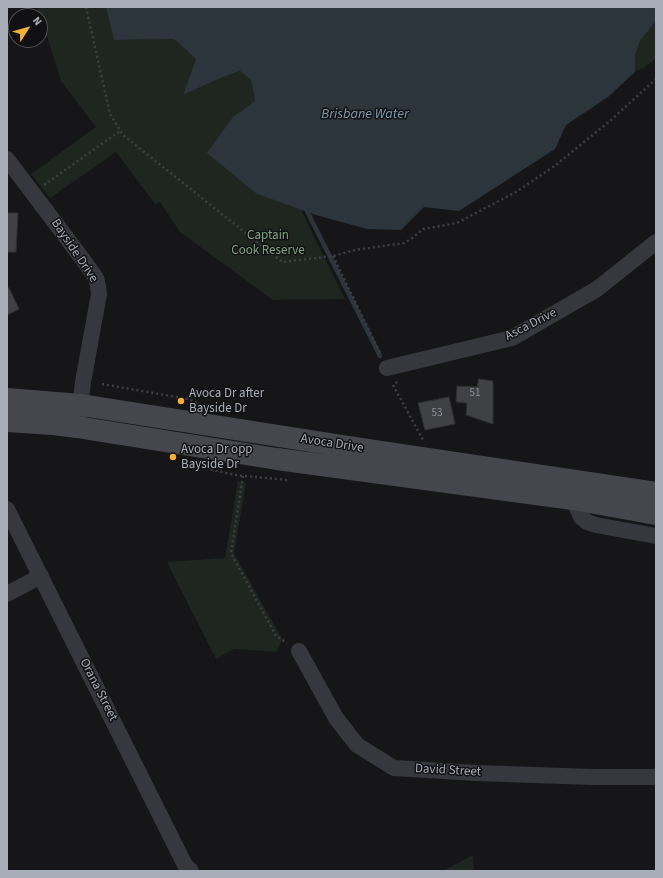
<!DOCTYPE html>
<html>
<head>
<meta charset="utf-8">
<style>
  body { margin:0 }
  #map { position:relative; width:663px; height:878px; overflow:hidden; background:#161618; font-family:"Source Sans 3",sans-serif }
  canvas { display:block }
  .frame { position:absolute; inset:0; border:8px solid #a8adb8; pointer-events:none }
  .north { position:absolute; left:8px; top:8px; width:40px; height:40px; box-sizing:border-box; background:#111113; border:1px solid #4d4f55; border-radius:50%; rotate:53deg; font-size:11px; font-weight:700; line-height:16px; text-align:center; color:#a8adb8 }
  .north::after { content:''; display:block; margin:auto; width:14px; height:18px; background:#f2b134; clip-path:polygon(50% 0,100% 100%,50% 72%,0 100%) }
</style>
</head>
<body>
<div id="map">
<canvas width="663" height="878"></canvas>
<div class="frame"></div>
<div class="north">N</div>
</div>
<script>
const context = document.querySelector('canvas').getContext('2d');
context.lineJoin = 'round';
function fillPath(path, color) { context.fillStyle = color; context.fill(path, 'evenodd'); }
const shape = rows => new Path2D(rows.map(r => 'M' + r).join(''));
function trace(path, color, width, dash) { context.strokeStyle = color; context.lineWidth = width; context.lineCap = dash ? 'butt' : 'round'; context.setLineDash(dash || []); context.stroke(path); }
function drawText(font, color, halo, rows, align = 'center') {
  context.font = font + ' "Source Sans 3",sans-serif'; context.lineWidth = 3; context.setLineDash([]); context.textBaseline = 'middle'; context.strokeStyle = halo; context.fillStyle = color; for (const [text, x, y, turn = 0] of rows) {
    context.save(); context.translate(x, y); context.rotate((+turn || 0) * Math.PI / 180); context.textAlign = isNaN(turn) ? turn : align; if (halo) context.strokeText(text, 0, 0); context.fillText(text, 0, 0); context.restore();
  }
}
fillPath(shape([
  [38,7,106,7,114,40,174,39,196,59,183,95,216,80,240,71,251,80,255,101,233,117,257,194,301,209,314,237,345,299,273,300,180,232,160,202,155,204,116,152,50,198,31,174,96,127,61,81],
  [656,21,656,58,644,68,635,72,635,56,640,41],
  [238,481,246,483,234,553,282,639,277,652,234,649,216,659,167,562,225,558],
  [473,855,474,871,443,871]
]), '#1e261f');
fillPath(shape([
  [106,7,656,7,656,21,640,41,635,56,635,72,608,97,566,125,555,149,459,211,424,207,401,230,367,229,316,215,257,194,207,153,233,117,255,101,251,80,240,71,216,80,183,95,196,59,174,39,114,40]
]), '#2c353c');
trace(shape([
  [307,211,380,356]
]), '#2c353c', 4.5);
const building = shape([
  [7,213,18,213,16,252,7,252,7,213],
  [9,288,19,309,7,315,7,289,9,288],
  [479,379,493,381,493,424,466,415,467,403,456,402,457,386,477,387,479,379],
  [449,397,455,424,425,430,418,403,449,397]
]);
fillPath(building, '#404145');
trace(building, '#303034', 1);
trace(shape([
  [86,7,110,114,123,135,282,262,333,256,355,250,404,243,411,239,423,229,457,223,516,192,556,165,611,120,656,79],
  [44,185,120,131],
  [333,256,381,355],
  [397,382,393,385,423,440],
  [102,384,188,399,200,404],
  [201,467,235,475,287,480],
  [243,476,231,553,276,636,287,643]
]), '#3d3f44', 2.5, [2, 3]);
trace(shape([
  [7,159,84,261,96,278,98,286,99,294,83,382,79,416],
  [387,368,512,338,597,289,656,242],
  [573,499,581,517,587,522,596,525,656,536],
  [7,509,185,865,191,871],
  [7,594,41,576],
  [299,651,336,718,357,745,394,768,477,773,592,777,656,777]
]), '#37383d', 16);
trace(shape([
  [7,399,81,405,349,447,656,493],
  [7,421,53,424,77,427,277,459,573,499,656,514]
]), '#45474d', 22);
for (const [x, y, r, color] of [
  [181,401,4,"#f2b134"],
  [173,457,4,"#f2b134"]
]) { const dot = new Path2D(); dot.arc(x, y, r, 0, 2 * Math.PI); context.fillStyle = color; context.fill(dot); trace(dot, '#111113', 1.5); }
drawText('11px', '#8e929b', null, [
  ["51",475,394],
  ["53",437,414]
]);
drawText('13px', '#7fa381', '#111113', [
  ["Captain",268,236],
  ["Cook Reserve",268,251]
]);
drawText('13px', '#a8adb8', '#111113', [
  ["Bayside Drive",74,251,56],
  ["Asca Drive",531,325,-27],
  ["Avoca Drive",332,444,9],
  ["Orana Street",98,690,63],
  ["David Street",448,771,3]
]);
drawText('13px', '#a8adb8', '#111113', [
  ["Avoca Dr after",189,394],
  ["Bayside Dr",189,409],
  ["Avoca Dr opp",181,450],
  ["Bayside Dr",181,465]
], 'left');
drawText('italic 14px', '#7f9bb3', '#111113', [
  ["Brisbane Water",365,115]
]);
</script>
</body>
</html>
